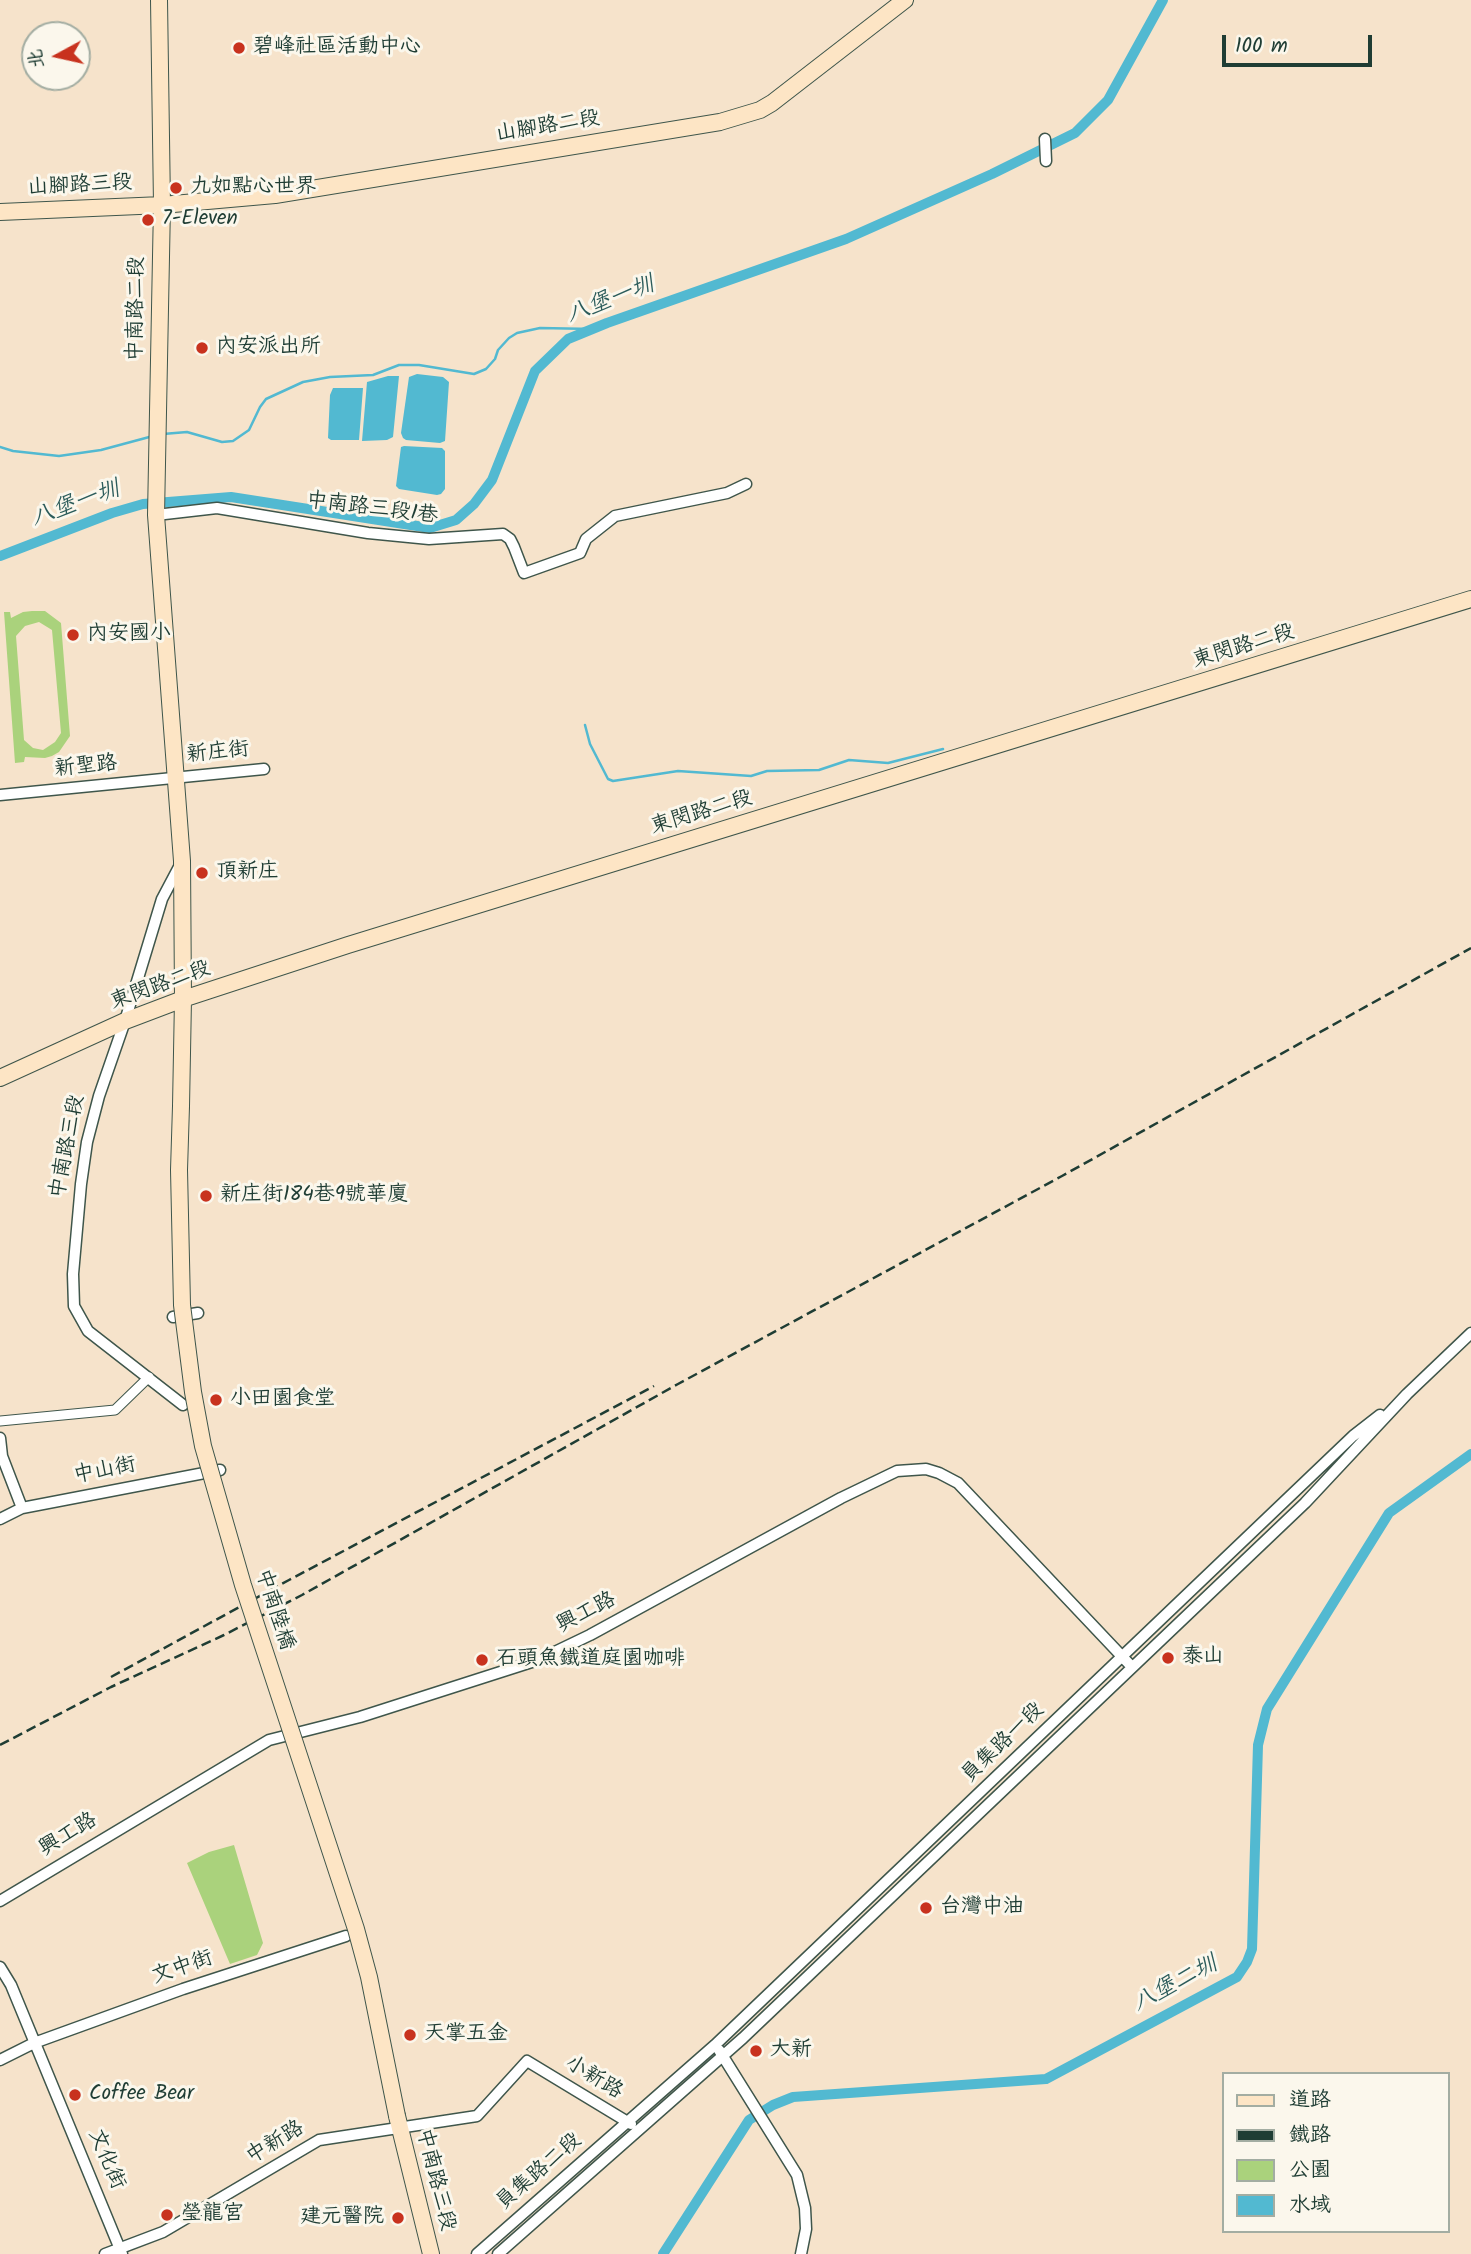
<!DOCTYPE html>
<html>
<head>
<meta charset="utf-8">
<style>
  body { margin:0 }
  #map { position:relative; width:1471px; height:2254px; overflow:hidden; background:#f6e3cb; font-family:Kalam,"LXGW WenKai TC",sans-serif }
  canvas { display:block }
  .legend { position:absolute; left:1222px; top:2072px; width:228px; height:161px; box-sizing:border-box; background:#fbf7ec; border:2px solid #a3ada2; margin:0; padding:9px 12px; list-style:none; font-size:21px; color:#1f3d34 }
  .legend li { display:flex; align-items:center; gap:14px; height:35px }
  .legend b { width:35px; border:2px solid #a3ada2 }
  .north { position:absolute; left:21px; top:21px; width:70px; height:70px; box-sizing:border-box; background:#fbf7ec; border:2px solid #a3ada2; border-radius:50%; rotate:262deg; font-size:19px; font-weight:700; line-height:28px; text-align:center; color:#1f3d34 }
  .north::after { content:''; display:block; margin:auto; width:24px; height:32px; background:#c8321e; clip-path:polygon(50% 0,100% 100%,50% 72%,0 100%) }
  .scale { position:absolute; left:1222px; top:35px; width:150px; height:32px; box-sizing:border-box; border:4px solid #1f3d34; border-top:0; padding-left:9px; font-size:21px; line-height:24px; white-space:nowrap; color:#1f3d34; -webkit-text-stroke:5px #fbf7ec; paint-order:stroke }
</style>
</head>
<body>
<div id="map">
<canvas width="1471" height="2254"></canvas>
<ul class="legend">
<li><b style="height:9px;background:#fde5c5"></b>道路</li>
<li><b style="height:9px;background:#1f3d34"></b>鐵路</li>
<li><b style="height:19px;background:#aad27c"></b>公園</li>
<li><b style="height:19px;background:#52b9d1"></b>水域</li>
</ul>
<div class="north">北</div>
<div class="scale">100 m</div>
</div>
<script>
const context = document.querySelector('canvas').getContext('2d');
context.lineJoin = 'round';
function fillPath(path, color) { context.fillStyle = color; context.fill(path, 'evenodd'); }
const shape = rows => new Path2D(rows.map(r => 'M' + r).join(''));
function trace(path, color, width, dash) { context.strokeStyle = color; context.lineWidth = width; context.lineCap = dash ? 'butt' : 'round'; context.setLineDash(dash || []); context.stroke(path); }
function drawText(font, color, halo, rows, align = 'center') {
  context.font = font + ' Kalam,"LXGW WenKai TC",sans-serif'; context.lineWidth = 6; context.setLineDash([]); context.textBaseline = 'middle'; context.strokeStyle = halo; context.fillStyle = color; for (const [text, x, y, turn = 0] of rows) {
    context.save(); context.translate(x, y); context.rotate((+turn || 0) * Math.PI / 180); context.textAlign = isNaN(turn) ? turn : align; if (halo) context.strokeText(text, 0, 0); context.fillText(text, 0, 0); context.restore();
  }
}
fillPath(shape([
  [32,611,45,611,61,623,70,736,59,752,52,756,45,758,25,757,24,762,15,763,4,612,10,612,11,618,23,612],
  [39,622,52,630,61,733,55,742,43,750,33,748,24,740,16,636,25,626],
  [234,1845,263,1943,257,1955,230,1964,187,1863,209,1852]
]), '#aad27c');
fillPath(shape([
  [417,374,443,377,449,382,445,441,440,443,406,440,403,438,401,433,409,377],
  [388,376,399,376,393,437,387,440,362,441,367,382],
  [333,388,363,388,359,440,331,440,328,438,330,395],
  [404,446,442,448,445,451,445,489,441,494,437,495,399,489,396,486,401,447]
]), '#52b9d1');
trace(shape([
  [163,434,187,432,222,442,233,441,249,430,260,407,266,399,303,382,330,377,373,375,399,365,419,365,474,374,486,369,495,359,498,350,509,338,517,333,540,328,593,329],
  [0,447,13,451,59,456,101,450,153,436],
  [585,725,590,744,608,779,613,781,678,771,751,776,767,771,819,770,849,760,888,763,943,749]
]), '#52b9d1', 2.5);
trace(shape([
  [0,556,112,513,143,504,231,497,430,528,456,520,474,504,492,480,535,371,568,339,607,323,846,239,992,174,1075,133,1108,100,1163,0],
  [663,2254,749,2120,773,2105,793,2097,1046,2079,1237,1977,1247,1962,1252,1949,1258,1745,1267,1709,1389,1513,1471,1454]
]), '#52b9d1', 10);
const pedestrian = shape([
  [0,1421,115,1410,149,1377]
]);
const minor = shape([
  [1045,139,1046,161],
  [156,515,217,508,368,533,429,539,503,534,510,539,514,547,524,573,580,553,586,539,615,516,727,493,746,484],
  [0,795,264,769],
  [180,865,162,899,125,1021,99,1096,87,1142,81,1184,73,1274,74,1306,88,1331,183,1405],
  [173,1317,198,1313],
  [0,1438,2,1456,22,1508],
  [0,1519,22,1508,220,1470],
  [0,1901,269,1740,360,1717,538,1660,590,1635,841,1498,897,1471,926,1469,939,1473,958,1483,1132,1667],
  [0,1967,11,1985,122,2254],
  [719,2050,797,2175,805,2208,806,2229,801,2254],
  [0,2060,34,2043,183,1989,346,1936],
  [105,2254,163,2232,319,2140,477,2116,527,2061,631,2124],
  [477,2254,715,2045,1353,1436,1380,1415],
  [498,2254,743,2038,1305,1503,1407,1394,1471,1333]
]);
const secondary = shape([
  [159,0,162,205,156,515,182,861,183,999,181,1106],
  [0,212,162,205,275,195,720,122,760,110,772,103,905,0],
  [0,1078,125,1021,183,999,348,945,1471,599],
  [397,2116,431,2254]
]);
trace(pedestrian, '#3f564b', 11);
trace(minor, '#3f564b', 13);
trace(secondary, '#3f564b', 18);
trace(pedestrian, '#fff', 9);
trace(minor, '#fff', 10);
trace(secondary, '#fde5c5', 16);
trace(shape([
  [111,1677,289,1580,654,1386],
  [0,1745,111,1687,224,1635,302,1595,678,1384,1062,1176,1471,948]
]), '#1f3d34', 2.5, [10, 5]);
const secondaryBridge = shape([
  [181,1106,179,1170,182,1305,193,1392,203,1446,243,1585,356,1929,369,1977,397,2116]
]);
trace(secondaryBridge, '#3f564b', 18, []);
trace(secondaryBridge, '#fde5c5', 16);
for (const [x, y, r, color] of [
  [239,48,7,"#c8321e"],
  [176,188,7,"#c8321e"],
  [148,220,7,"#c8321e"],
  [202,348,7,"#c8321e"],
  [73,635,7,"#c8321e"],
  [202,873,7,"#c8321e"],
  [206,1196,7,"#c8321e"],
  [216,1400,7,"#c8321e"],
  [1168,1658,7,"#c8321e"],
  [482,1660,7,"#c8321e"],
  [926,1908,7,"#c8321e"],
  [410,2035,7,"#c8321e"],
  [756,2051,7,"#c8321e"],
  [75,2095,7,"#c8321e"],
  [167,2215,7,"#c8321e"],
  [398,2218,7,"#c8321e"]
]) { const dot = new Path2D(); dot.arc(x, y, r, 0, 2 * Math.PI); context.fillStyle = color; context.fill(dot); trace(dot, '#fbf7ec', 2.5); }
drawText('21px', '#1f3d34', '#fbf7ec', [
  ["碧峰社區活動中心",253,48],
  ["九如點心世界",190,188],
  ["7-Eleven",162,220],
  ["內安派出所",216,348],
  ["內安國小",87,635],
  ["頂新庄",216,873],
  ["新庄街184巷9號華廈",220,1196],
  ["小田園食堂",230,1400],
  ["泰山",1182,1658],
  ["石頭魚鐵道庭園咖啡",496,1660],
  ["台灣中油",940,1908],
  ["天掌五金",424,2035],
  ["大新",770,2051],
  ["Coffee Bear",89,2095],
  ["瑩龍宮",181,2215],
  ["建元醫院",384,2218,"right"]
], 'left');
drawText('21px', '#1f3d34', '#fbf7ec', [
  ["山腳路二段",548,128,-9],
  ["山腳路三段",80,187,-3],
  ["中南路二段",138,309,-89],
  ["中南路三段1巷",372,510,7],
  ["東閔路二段",1244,648,-17],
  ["新庄街",218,754,-6],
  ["新聖路",86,768,-6],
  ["東閔路二段",702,814,-17],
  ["東閔路二段",161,987,-20],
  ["中南路三段",69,1147,-79],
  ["中山街",105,1472,-11],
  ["中南陸橋",273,1610,72],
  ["興工路",587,1614,-27],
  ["員集路一段",1004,1744,-44],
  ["興工路",69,1836,-31],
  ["文中街",183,1969,-19],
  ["小新路",593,2079,31],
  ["中新路",276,2144,-31],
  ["文化街",105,2160,67],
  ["員集路二段",540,2173,-41],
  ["中南路三段",434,2180,76]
]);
drawText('italic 23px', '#2c5c5b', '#fbf7ec', [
  ["八堡一圳",611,302,-21],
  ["八堡一圳",76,506,-20],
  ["八堡二圳",1176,1986,-28]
]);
</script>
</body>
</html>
